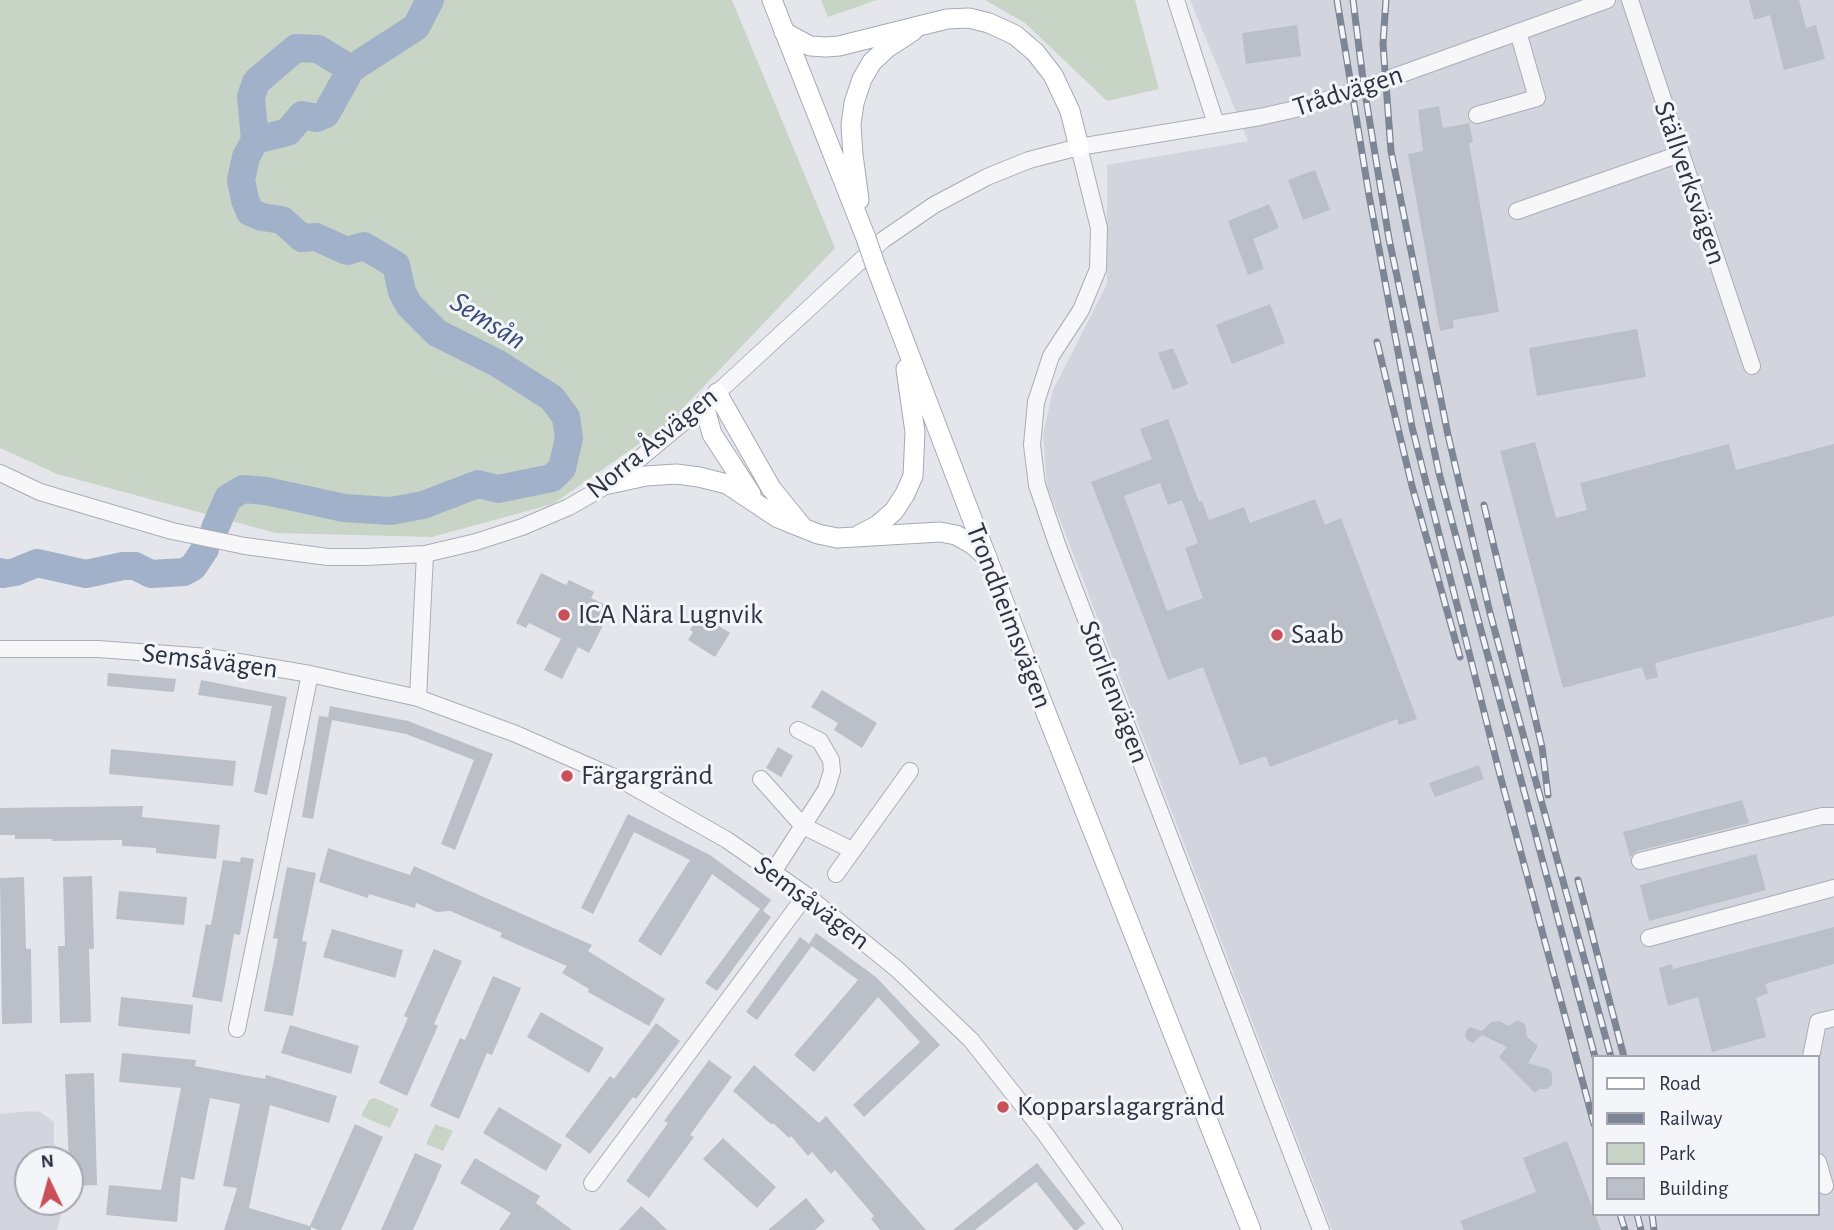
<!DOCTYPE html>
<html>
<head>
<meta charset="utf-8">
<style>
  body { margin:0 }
  #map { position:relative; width:1834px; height:1230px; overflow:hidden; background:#e4e6eb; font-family:"Alegreya Sans",sans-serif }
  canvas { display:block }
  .legend { position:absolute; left:1592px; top:1055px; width:228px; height:161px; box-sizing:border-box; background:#f4f5f8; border:2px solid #a4a7b0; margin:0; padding:9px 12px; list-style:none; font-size:21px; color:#2c3343 }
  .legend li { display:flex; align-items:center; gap:14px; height:35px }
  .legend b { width:35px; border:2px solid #a4a7b0 }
  .north { position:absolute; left:14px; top:1146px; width:70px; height:70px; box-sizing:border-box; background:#f4f5f8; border:2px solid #a4a7b0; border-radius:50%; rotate:355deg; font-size:19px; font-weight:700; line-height:28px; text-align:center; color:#2c3343 }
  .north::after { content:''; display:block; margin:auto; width:24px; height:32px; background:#c95058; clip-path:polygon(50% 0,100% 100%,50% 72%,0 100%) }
</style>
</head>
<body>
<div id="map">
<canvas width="1834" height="1230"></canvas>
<ul class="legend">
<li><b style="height:9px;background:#fff"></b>Road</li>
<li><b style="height:9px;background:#7e8594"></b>Railway</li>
<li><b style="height:19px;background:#c8d5c6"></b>Park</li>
<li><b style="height:19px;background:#bbbfc8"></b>Building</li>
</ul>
<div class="north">N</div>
</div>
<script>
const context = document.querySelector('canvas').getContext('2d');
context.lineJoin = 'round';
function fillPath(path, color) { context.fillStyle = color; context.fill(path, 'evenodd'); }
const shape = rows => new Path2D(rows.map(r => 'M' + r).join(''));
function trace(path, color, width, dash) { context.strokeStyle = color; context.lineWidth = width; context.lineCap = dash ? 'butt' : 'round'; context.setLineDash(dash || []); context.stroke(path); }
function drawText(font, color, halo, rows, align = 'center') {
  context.font = font + ' "Alegreya Sans",sans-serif'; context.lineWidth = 6; context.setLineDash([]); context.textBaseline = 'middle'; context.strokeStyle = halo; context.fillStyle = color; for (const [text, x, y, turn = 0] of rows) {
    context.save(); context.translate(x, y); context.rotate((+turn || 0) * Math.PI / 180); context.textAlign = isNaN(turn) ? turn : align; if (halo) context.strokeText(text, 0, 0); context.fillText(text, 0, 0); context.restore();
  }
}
fillPath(shape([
  [1190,0,1834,0,1834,1230,1332,1230,1047,486,1043,435,1053,390,1107,284,1107,165,1248,141],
  [1594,1057,1818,1057,1818,1214,1594,1214],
  [30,1111,40,1112,54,1122,54,1144,60,1150,60,1160,28,1160,28,1202,61,1202,61,1214,57,1230,0,1230,0,1114]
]), '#d2d5dd');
fillPath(shape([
  [0,0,732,0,835,248,669,423,553,504,432,537,276,533,57,474,0,448],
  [821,0,877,0,828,17],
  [985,0,1135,0,1159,89,1107,101,1025,23],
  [375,1098,399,1109,390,1128,361,1116,369,1100],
  [435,1124,453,1131,443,1151,426,1144]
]), '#c8d5c6');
trace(shape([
  [255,140,288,132,302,115,317,118,326,114,351,69],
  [215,528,228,498,243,489,266,491,344,508,391,511,423,505,478,484,498,489,552,478,562,468,569,438,566,417,552,398,497,363,437,333,409,305,402,292,396,265,364,246,347,251,316,237,302,238,282,220,262,217,250,212,245,200,241,180,246,157,255,140,251,97,256,82,296,48,318,49,351,69,416,27,430,0],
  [0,572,3,574,15,572,37,563,86,574,123,566,135,566,151,574,184,572,193,567,205,549]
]), '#a1b1c9', 28);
fillPath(shape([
  [1749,0,1799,0,1806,28,1816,25,1825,59,1784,70,1770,15,1754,20],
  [1297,25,1301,56,1246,64,1242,33],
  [1439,106,1443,128,1469,123,1473,142,1469,143,1499,312,1453,320,1454,328,1440,331,1408,154,1423,151,1418,110],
  [1315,170,1330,210,1303,220,1288,180],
  [1269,204,1279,228,1253,239,1264,269,1248,275,1228,221],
  [1270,304,1285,343,1232,364,1216,325],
  [1637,329,1646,377,1537,396,1529,348],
  [1173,348,1188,384,1173,390,1158,353],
  [1168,419,1199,502,1202,501,1209,520,1244,507,1250,523,1315,499,1325,525,1341,518,1417,719,1399,725,1397,719,1270,767,1266,756,1240,765,1203,667,1168,680,1091,482,1152,459,1140,429],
  [1160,483,1168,505,1182,500,1198,543,1185,548,1203,598,1167,611,1124,496],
  [1535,442,1556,518,1587,510,1580,483,1729,444,1736,470,1834,444,1834,616,1655,663,1658,677,1646,680,1642,667,1563,688,1500,451],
  [541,573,566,585,569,580,594,592,591,598,612,608,589,653,578,647,562,679,544,670,561,639,529,623,526,628,516,623],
  [700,614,730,633,715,657,688,640,693,632,690,630],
  [108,673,176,679,174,692,107,686],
  [201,680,287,697,267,795,254,792,272,706,198,695],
  [822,690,877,723,862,748,834,730,838,723,811,707],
  [330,706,408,721,493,754,455,850,441,844,474,760,406,734,332,720,313,819,302,817,319,716,328,717],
  [778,747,793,756,781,777,766,768],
  [111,749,236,761,233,786,109,774],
  [1479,765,1484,779,1435,797,1429,783],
  [1742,800,1749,823,1637,851,1630,857,1623,832],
  [143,806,142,817,220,825,216,859,156,853,156,848,122,846,122,840,52,841,52,839,15,839,15,835,0,835,0,808],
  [628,814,710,855,771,900,763,911,771,917,717,991,705,983,760,909,712,874,661,956,638,941,690,860,634,832,593,914,581,908],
  [328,848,410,875,414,866,592,945,588,951,665,999,649,1026,588,992,589,989,562,973,567,966,500,937,502,933,450,911,437,912,416,903,415,908,369,894,368,898,319,882],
  [1756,854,1766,890,1649,921,1640,885],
  [241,857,254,859,240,935,234,934,222,1002,192,997,206,924,211,925,223,860,240,862],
  [287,867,316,873,302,941,307,942,293,1016,264,1011,278,939,273,938],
  [92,876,94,949,89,949,91,1022,60,1023,58,946,65,946,63,877],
  [24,877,26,949,31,949,32,1023,2,1024,0,878],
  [119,891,187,897,184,925,116,919],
  [1834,927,1834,964,1765,984,1768,993,1756,998,1766,1037,1712,1052,1698,997,1668,1006,1659,968,1671,964,1673,969],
  [332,929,403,950,395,978,323,957],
  [816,933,876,977,940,1045,864,1117,853,1105,920,1042,878,997,814,1072,794,1055,858,980,809,944],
  [800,937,812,946,757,1020,746,1012],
  [434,949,462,961,434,1024,438,1026,407,1096,379,1083,408,1018,404,1016],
  [493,976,521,988,492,1055,487,1053,459,1119,430,1106,460,1038,465,1040],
  [121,997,193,1005,190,1034,118,1026],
  [541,1012,604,1048,589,1073,527,1037],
  [1517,1020,1525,1024,1527,1037,1538,1046,1528,1063,1549,1069,1552,1074,1552,1085,1547,1089,1540,1089,1535,1093,1499,1057,1507,1047,1482,1035,1473,1043,1467,1040,1465,1036,1466,1031,1470,1027,1482,1031,1491,1022,1499,1021,1509,1026],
  [656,1023,680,1041,636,1099,633,1097,590,1154,565,1136,610,1076,614,1079],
  [290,1025,359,1046,351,1074,281,1053],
  [122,1053,196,1060,195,1066,265,1079,266,1075,337,1096,329,1123,270,1105,249,1208,310,1226,355,1124,383,1137,341,1230,318,1230,311,1227,311,1230,224,1230,237,1188,223,1186,240,1104,210,1098,194,1180,181,1177,177,1222,106,1215,109,1185,161,1190,181,1088,119,1082],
  [709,1060,732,1077,690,1135,694,1137,649,1198,626,1181,668,1123,664,1121],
  [754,1065,819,1123,826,1116,926,1230,880,1230,871,1219,874,1216,835,1170,831,1174,812,1152,808,1156,791,1136,789,1138,773,1123,772,1125,733,1091],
  [94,1073,97,1185,70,1186,65,1074],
  [499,1107,562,1145,546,1171,483,1133],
  [723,1138,776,1187,757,1208,703,1159],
  [1567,1141,1601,1230,1464,1230,1460,1221,1536,1192,1523,1158],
  [415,1153,442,1165,435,1181,413,1230,381,1230],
  [475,1158,540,1196,536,1203,572,1230,499,1230,511,1213,460,1183],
  [1037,1163,1085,1223,1077,1230,1074,1230,1036,1182,975,1230,953,1230],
  [806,1198,825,1221,815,1230,768,1230],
  [641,1206,656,1219,667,1230,619,1230]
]), '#bbbfc8');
const minor = shape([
  [1176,0,1216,124],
  [1630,0,1752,366],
  [1477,115,1537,98,1518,32],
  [1079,147,1099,228,1098,269,1081,310,1051,356,1036,402,1032,445,1037,485,1057,544,1321,1230],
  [1517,211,1680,154],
  [0,473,40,492,172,531,245,546,328,557,366,557,425,554,476,542,522,527,569,507,609,484,704,405,883,240,934,205,987,177,1029,160,1079,147,1260,117,1300,108,1352,92,1607,0],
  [0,649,98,649,209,657,310,674,418,698,516,734,625,782,727,840,806,895,898,970,971,1040,1046,1135,1114,1230],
  [418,698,425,554],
  [761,779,803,826,852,850],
  [1640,861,1822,816,1834,816],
  [773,872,826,790,832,771,831,760,820,741,798,730],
  [836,874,910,771],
  [1649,938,1834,888],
  [237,1029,310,674],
  [1811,1057,1818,1022,1834,1018],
  [1818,1162,1825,1186],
  [592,1183,806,895]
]);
const major = shape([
  [772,0,866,238],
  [784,32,810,46,826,47,839,46,947,19,969,18,989,23,1015,35,1035,52,1053,75,1070,111,1079,147],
  [859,200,853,155,851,125,854,103,862,79,872,62,887,48,913,31],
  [876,267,1045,710,1251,1230],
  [717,393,771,488,801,525],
  [704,405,712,434,751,494],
  [609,484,646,476,676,474,699,477,727,484,778,518,818,534,837,538,855,537,940,532,956,535,972,544,987,557],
  [859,535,878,525,894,511,905,494,913,476,915,432,906,369]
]);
trace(minor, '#a9adb5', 18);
trace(major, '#a4aab7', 21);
trace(minor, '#f7f7fa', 16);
trace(major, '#fff', 19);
const rail = shape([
  [1337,0,1369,195,1412,427,1500,775,1594,1124],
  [1353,0,1364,87,1389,239,1439,473,1595,1057],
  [1386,0,1383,44,1391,151,1448,435,1490,613,1611,1057],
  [1377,342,1412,486,1460,657],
  [1484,505,1542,747,1548,795],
  [1578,880,1624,1057],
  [1620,1214,1625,1230],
  [1637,1214,1641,1230],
  [1652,1214,1654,1230]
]);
trace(rail, '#7e8594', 7);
trace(rail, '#f4f5f8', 4.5, [13]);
const majorBridge = shape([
  [866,238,876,267]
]);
trace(majorBridge, '#a4aab7', 21, []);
trace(majorBridge, '#fff', 19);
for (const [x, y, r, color] of [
  [564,615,7,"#c95058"],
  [1277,635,7,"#c95058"],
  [567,776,7,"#c95058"],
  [1003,1107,7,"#c95058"]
]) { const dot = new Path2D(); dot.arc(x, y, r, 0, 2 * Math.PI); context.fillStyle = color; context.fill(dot); trace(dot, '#f4f5f8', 2.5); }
drawText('28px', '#2c3343', '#f4f5f8', [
  ["Trådvägen",1348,91,-18],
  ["Ställverksvägen",1690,183,71],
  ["Norra Åsvägen",652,443,-39],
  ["Trondheimsvägen",1009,616,69],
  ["Semsåvägen",210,661,7],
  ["Storlienvägen",1114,692,69],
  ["Semsåvägen",812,903,37]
]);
drawText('28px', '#2c3343', '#f4f5f8', [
  ["ICA Nära Lugnvik",578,615],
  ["Saab",1291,635],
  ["Färgargränd",581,776],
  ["Kopparslagargränd",1017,1107]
], 'left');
drawText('italic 30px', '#384e76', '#f4f5f8', [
  ["Semsån",488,321,32]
]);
</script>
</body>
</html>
